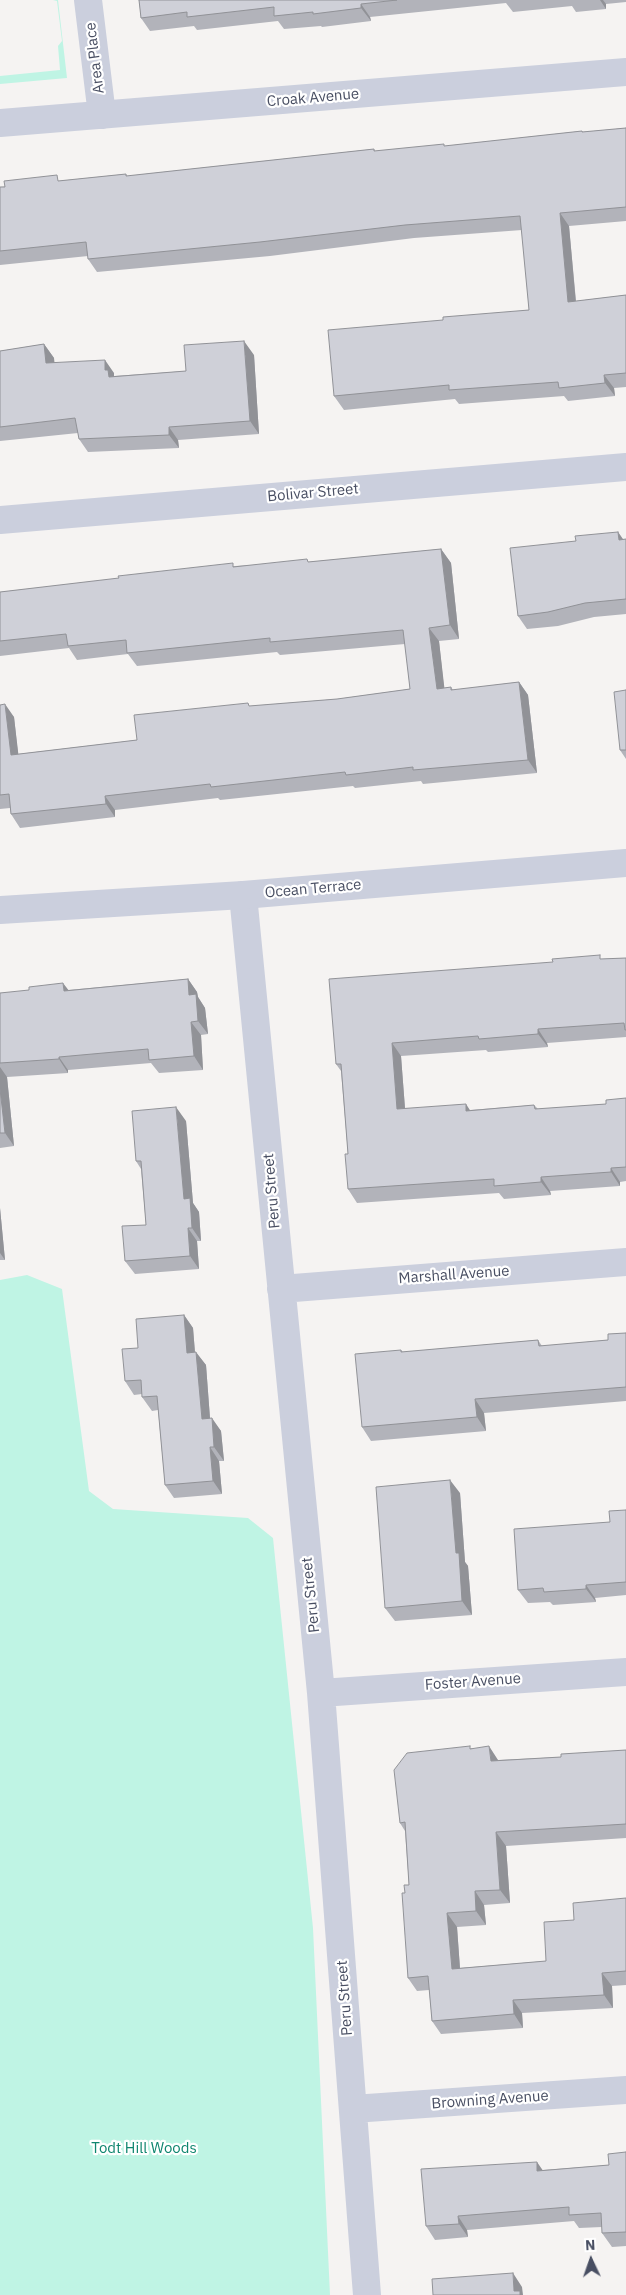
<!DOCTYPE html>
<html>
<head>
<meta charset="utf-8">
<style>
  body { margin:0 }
  #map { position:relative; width:626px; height:2295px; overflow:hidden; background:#f5f3f2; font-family:"IBM Plex Sans",sans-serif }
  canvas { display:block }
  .north { position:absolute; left:566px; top:2235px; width:50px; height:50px; -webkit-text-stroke:4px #fff; paint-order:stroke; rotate:357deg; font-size:14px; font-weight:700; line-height:20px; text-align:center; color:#484e62 }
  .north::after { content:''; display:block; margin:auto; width:18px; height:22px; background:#484e62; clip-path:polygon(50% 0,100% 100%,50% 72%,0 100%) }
</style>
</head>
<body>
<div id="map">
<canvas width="626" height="2295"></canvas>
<div class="north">N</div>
</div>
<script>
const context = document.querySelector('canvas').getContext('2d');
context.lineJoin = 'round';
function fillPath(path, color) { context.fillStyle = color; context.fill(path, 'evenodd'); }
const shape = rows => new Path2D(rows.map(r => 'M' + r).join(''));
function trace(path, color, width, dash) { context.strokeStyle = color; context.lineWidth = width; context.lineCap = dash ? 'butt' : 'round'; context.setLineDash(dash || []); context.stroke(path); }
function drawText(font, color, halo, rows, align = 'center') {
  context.font = font + ' "IBM Plex Sans",sans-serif'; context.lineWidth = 4.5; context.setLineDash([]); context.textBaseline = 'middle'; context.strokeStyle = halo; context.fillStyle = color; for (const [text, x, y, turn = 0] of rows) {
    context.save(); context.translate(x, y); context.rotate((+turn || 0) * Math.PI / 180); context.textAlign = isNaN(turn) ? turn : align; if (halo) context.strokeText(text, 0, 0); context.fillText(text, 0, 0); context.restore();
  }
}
fillPath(shape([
  [53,0,58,0,67,78,0,84,0,76,60,70,58,46,62,41,57,1],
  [27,1275,62,1289,89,1491,113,1509,248,1518,273,1538,313,1928,330,2295,0,2295,0,1280]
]), '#bff4e4');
trace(shape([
  [88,0,102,115],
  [0,123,626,72],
  [0,520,626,467],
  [243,895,321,1693,367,2295],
  [281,1289,626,1262],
  [321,1693,626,1672],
  [353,2109,626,2090]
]), '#cbcfdd', 28);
trace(shape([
  [0,910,243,895,626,863]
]), '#cbcfdd', 28);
fillPath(shape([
  [139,0,626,0,626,2,606,4,606,9,576,12,572,6,513,12,506,3,370,17,371,21,322,27,321,26,284,29,278,21,197,30,194,26,150,31,141,18],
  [626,128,626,221,569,226,576,301,626,295,626,387,614,388,615,396,568,401,564,396,459,404,455,399,344,410,334,396,443,320,529,310,522,230,414,238,270,256,97,272,88,259,88,256,0,265,0,187,126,174,127,176,374,149,375,151,445,146,582,131,583,132],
  [44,344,54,358,54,362,114,373,114,376,186,371,254,355,259,434,178,440,179,448,88,452,79,439,78,433,0,441,0,351],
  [618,532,623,539,626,539,626,614,594,617,558,626,527,629,518,616],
  [441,549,451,563,459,639,439,641,444,688,451,687,453,690,519,682,528,695,537,773,423,784,421,781,355,788,353,786,220,800,218,798,115,810,115,817,20,828,11,814,10,808,0,809,0,705,14,717,18,754,137,740,251,706,337,699,410,689,405,644,280,655,277,652,137,666,128,654,77,660,69,648,0,656,0,592,235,566,309,562],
  [626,690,626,759,620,750],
  [626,958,626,1037,547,1043,548,1047,488,1052,486,1050,401,1056,405,1108,470,1110,534,1105,538,1109,606,1104,626,1098,626,1181,620,1182,620,1186,550,1191,551,1195,504,1199,499,1193,357,1203,348,1189,348,1154,341,1071,336,1064,602,959],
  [188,979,197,992,198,997,205,1008,208,1034,201,1035,203,1070,159,1073,151,1063,68,1070,68,1073,7,1077,14,1146,0,1148,0,993,68,990],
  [186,1121,193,1203,199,1212,201,1241,197,1241,199,1269,135,1274,125,1261,146,1225,141,1169,136,1161],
  [0,1208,5,1260,0,1260],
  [184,1315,193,1328,195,1352,206,1365,210,1418,221,1431,224,1461,219,1461,222,1494,174,1498,165,1485,158,1410,152,1411,142,1397,142,1394,134,1395,125,1381,138,1348],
  [626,1333,626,1401,484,1413,486,1431,371,1441,362,1427,401,1350,403,1352,538,1340,542,1346,608,1340],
  [460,1493,465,1562,468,1566,472,1615,395,1621,385,1608],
  [626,1510,626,1595,595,1598,596,1602,553,1605,550,1602,528,1603,518,1590],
  [471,1748,498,1760,561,1757,626,1750,626,1838,506,1846,510,1903,484,1905,486,1925,457,1927,460,1968,546,1961,574,1920,626,1898,626,1985,612,1986,613,2008,522,2013,523,2028,441,2034,432,2021,429,1990,417,1991,408,1978,405,1893,409,1885,405,1831,400,1823],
  [626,2152,626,2246,612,2247,602,2233,602,2227,579,2228,574,2221,467,2230,468,2237,435,2240,426,2226,543,2170,609,2165]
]), '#b2b3ba');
fillPath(shape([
  [600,0,603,0,606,4,606,9],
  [361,4,370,17,371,21,361,8],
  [560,213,569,226,577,315,568,302],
  [244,341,254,355,259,434,250,421],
  [44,344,54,358,56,376,46,363],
  [105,360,114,373,114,379,109,377,105,370],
  [604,375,614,388,615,396,605,383],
  [169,427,178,440,179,448,169,435],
  [618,532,626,544,619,540],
  [441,549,451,563,459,639,450,625],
  [429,628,439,641,446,702,437,689],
  [519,682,528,695,537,773,528,760],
  [5,704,14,717,20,768,11,755],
  [105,796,115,810,115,817,106,804],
  [188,979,197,992,198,997,205,1008,208,1034,198,1021,189,995],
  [63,983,73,996,64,991],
  [191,1022,201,1035,203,1070,194,1056],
  [538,1029,547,1043,548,1047,538,1034],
  [392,1043,401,1056,406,1122,397,1109],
  [59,1057,68,1070,68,1073,59,1059],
  [0,1067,7,1077,14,1146,5,1133,0,1089],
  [466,1104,475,1118,466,1111],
  [176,1107,186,1121,193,1203,199,1212,201,1241,192,1228,184,1199],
  [611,1168,620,1182,620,1186,611,1172],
  [541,1177,550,1191,551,1195,541,1182],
  [0,1208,5,1260,0,1253],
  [188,1228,197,1241,199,1269,190,1256],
  [184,1315,193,1328,196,1366,187,1353],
  [196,1352,206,1365,211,1432,202,1419],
  [475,1399,484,1413,486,1431,477,1417],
  [212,1418,221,1431,224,1461,214,1447],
  [210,1447,219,1461,222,1494,213,1481],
  [450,1480,460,1493,465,1562,468,1566,472,1615,462,1601,456,1553],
  [586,1585,595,1598,596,1602,586,1589],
  [489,1746,498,1760,500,1774,491,1761],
  [496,1832,506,1846,510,1903,500,1890],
  [475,1891,484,1905,486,1925,476,1911],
  [447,1913,457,1927,461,1983,452,1969],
  [602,1973,612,1986,613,2008,604,1995],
  [513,2000,522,2013,523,2028,514,2014],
  [537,2162,546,2175,537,2171],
  [458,2216,467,2230,468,2237,459,2224],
  [513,2273,522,2287,523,2295,517,2295,514,2291]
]), '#919297');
const building = shape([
  [139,0,397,0,361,4,361,8,313,14,313,12,274,16,274,7,187,17,187,12,141,18,139,0],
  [626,128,626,207,560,213,568,302,626,295,626,373,604,375,605,383,559,388,558,382,449,390,449,385,334,396,328,330,443,320,443,317,529,310,520,216,405,225,260,242,88,259,86,242,0,251,0,187,5,187,4,181,57,175,58,181,126,174,126,176,374,149,374,151,444,144,444,146,582,131,582,132,626,128],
  [244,341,250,421,169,427,169,435,79,439,75,418,0,427,0,351,44,344,46,363,105,360,105,370,108,370,109,377,186,371,184,345,244,341],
  [618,532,619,540,626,539,626,599,585,603,548,612,518,616,510,548,576,541,575,536,618,532],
  [441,549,450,625,429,628,437,689,451,687,451,690,519,682,528,760,413,770,413,767,346,775,345,772,211,787,210,784,105,796,106,804,11,814,9,794,0,795,0,705,5,704,11,755,137,740,134,715,248,703,249,706,337,699,410,689,403,630,270,642,270,638,127,653,126,640,68,646,66,634,0,641,0,592,119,578,118,576,233,563,233,567,307,559,308,562,441,549],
  [626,690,626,750,620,750,614,692,626,690],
  [600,955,600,959,626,958,626,1030,625,1030,624,1023,538,1029,538,1034,479,1039,478,1036,392,1043,397,1109,466,1104,466,1111,534,1105,535,1109,606,1104,606,1100,626,1098,626,1167,611,1168,611,1172,541,1177,541,1182,494,1186,494,1179,348,1189,345,1154,348,1154,341,1064,336,1064,329,979,553,962,552,959,600,955],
  [188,979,189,995,196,994,198,1021,191,1022,194,1056,149,1060,148,1049,59,1057,59,1059,0,1063,0,993,29,990,29,987,63,983,64,991,188,979],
  [0,1089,5,1133,0,1133,0,1089],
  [176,1107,184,1199,190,1198,192,1228,188,1228,190,1256,125,1261,122,1226,146,1225,141,1161,136,1161,132,1111,176,1107],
  [184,1315,187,1353,196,1352,202,1419,212,1418,214,1447,210,1447,213,1481,165,1485,157,1396,142,1397,141,1380,125,1381,122,1349,138,1348,136,1319,184,1315],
  [626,1333,626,1387,475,1399,477,1417,362,1427,355,1354,401,1350,401,1352,538,1340,539,1346,608,1340,608,1334,626,1333],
  [450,1480,456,1553,459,1553,462,1601,385,1608,376,1487,450,1480],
  [626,1510,626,1582,586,1585,586,1589,544,1592,543,1588,518,1590,514,1529,610,1522,609,1511,626,1510],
  [470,1746,470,1749,489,1746,491,1761,561,1757,561,1754,626,1750,626,1824,496,1832,500,1890,475,1891,476,1911,447,1913,452,1969,546,1961,544,1922,574,1920,573,1903,626,1898,626,1971,602,1973,604,1995,513,2000,514,2014,432,2021,428,1976,408,1978,402,1893,405,1893,404,1885,409,1885,405,1822,400,1823,394,1770,407,1753,470,1746],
  [626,2152,626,2232,602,2233,601,2213,569,2215,569,2207,458,2216,459,2224,426,2226,421,2169,537,2162,537,2171,609,2165,608,2154,626,2152],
  [513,2273,514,2291,520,2291,520,2295,433,2295,432,2279,513,2273]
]);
fillPath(building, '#cfd0d8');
trace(building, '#919297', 1);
drawText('15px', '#484e62', '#fff', [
  ["Area Place",95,58,-97],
  ["Croak Avenue",313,98,-5],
  ["Bolivar Street",313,493,-5],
  ["Ocean Terrace",313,889,-5],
  ["Peru Street",272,1191,-95],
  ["Marshall Avenue",454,1275,-4],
  ["Peru Street",311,1595,-96],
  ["Foster Avenue",473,1682,-4],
  ["Peru Street",345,1998,-94],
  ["Browning Avenue",490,2100,-4]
]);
drawText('15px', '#0f866f', '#fff', [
  ["Todt Hill Woods",144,2149]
]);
</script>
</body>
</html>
